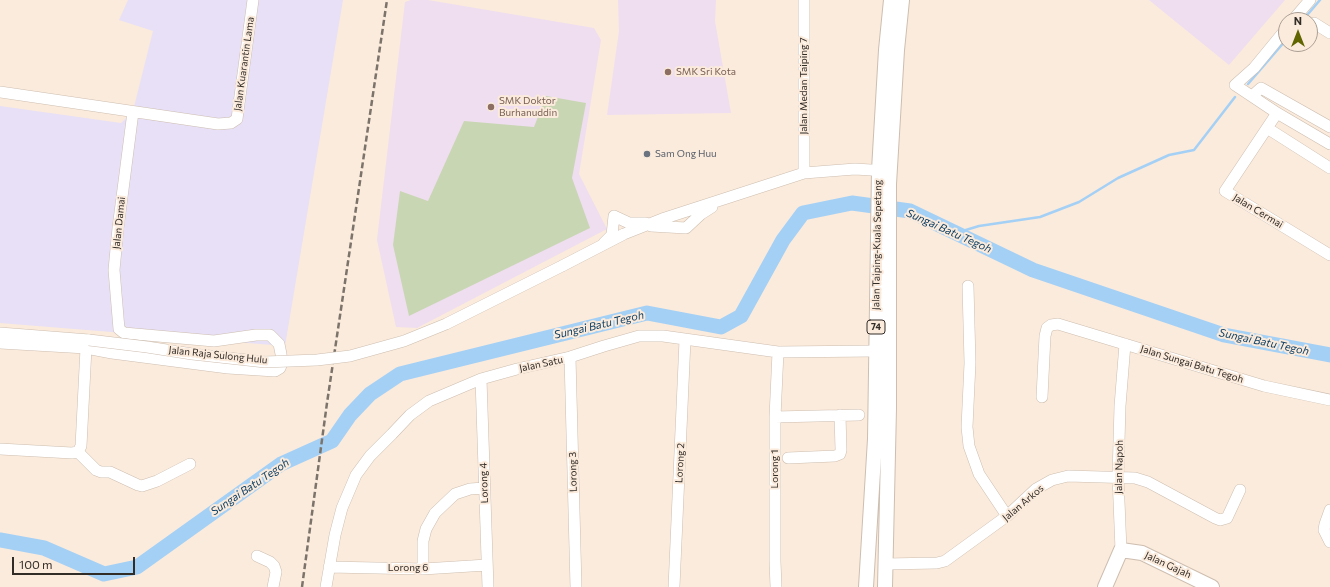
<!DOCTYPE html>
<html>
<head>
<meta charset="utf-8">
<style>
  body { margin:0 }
  #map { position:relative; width:1330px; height:587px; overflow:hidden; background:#fbebdc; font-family:Commissioner,sans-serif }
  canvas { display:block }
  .north { position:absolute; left:1278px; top:12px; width:40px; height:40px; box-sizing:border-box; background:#fbebdc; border:1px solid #ab9f94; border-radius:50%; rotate:0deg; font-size:11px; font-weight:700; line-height:16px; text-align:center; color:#322c27 }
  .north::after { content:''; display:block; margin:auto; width:14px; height:18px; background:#616501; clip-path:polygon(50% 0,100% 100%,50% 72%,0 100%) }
  .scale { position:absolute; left:12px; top:557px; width:123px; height:18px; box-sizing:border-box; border:2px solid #322c27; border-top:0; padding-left:5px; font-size:12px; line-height:14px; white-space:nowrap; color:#322c27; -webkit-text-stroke:3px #fbebdc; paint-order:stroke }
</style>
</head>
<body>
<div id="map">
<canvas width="1330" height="587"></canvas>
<div class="north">N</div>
<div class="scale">100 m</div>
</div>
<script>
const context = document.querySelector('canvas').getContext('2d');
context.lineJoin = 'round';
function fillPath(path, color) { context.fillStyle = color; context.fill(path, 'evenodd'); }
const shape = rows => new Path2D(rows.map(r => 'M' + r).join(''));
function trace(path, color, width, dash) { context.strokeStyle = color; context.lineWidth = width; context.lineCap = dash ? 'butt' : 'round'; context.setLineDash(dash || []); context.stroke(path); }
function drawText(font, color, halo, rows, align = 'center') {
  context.font = font + ' Commissioner,sans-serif'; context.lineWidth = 4; context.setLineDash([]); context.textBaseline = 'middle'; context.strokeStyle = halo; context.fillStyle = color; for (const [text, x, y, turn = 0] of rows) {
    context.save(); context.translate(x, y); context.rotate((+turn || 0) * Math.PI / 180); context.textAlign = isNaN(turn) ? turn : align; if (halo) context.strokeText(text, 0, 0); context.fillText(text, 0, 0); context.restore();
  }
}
fillPath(shape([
  [128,0,343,0,285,346,0,323,0,106,121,123,133,111,153,31,119,20]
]), '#e7e0f6');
fillPath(shape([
  [411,0,428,0,594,28,601,40,579,174,607,229,417,328,396,327,377,240,405,2],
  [618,0,716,0,715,21,731,113,607,115,619,31],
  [1149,0,1285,0,1229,65]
]), '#efdeef');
fillPath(shape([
  [546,96,586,103,572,178,590,228,409,316,393,245,400,191,428,201,464,121,534,127]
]), '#c9d6b4');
trace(shape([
  [1303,20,1320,0],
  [1248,84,1286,40],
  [956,233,979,226,1040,217,1079,202,1118,178,1169,155,1194,150,1235,97]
]), '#a4d0f6', 2.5);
trace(shape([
  [0,540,44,548,104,574,137,567,281,464,332,441,350,415,370,394,400,374,647,313,721,327,741,316,783,240,803,213,852,203,910,211,1033,270,1224,335,1330,355]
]), '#a4d0f6', 15);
const minor = shape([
  [804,0,804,173],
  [1293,20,1310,0],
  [1314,23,1330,33],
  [1286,29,1254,68,1235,85,1277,113,1330,144],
  [0,92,218,124,231,123,237,119,238,111,253,0],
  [1252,96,1261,88,1330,127],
  [1277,113,1225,191,1330,255],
  [1267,128,1330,168],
  [651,226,686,228,701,214,712,207],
  [604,243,612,235,614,216,629,223,646,223],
  [562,266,624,234,662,219,804,173,855,169,887,171],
  [968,286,970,363,967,427,969,446,979,474,1007,516],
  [0,333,89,340],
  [0,343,86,348,112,353,228,368,275,371,280,368,282,363,281,354,279,344,270,335,256,335,214,341,124,333,119,329,114,270,118,228,133,112],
  [570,357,576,587],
  [481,379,488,587],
  [1042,397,1045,336,1047,328,1051,325,1058,324,1264,386,1330,400],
  [775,417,859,415],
  [0,449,72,453,78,452,81,446,86,348],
  [78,452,96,470,101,472,110,472,138,485,142,486,157,481,190,464],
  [788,458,835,456,840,454,841,450,840,415],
  [1330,510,1325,524,1324,530,1330,542],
  [1121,550,1118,477,1120,406,1125,344],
  [257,556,270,562,274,566,276,572,273,587],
  [886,564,937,563,945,561,1007,516,1036,489,1052,480,1068,476,1135,478,1148,482,1215,518,1220,520,1227,518,1240,490],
  [329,567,423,569,487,565],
  [423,569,423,541,426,529,435,513,455,494,470,489,484,488],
  [326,587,335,535,342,508,356,475,370,456,392,434,410,415,429,401,481,379,517,369,570,357,604,346,639,336,663,336,778,352,875,351],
  [674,587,685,340],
  [776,587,775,561,775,417,778,352]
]);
const major = shape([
  [866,587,875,439,879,170,886,50,891,0],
  [885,587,889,408,889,184,897,50,902,0],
  [1105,587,1121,550,1142,553,1212,587]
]);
trace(minor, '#cdbeb0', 12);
trace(major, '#cdbeb0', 16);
trace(minor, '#fff', 11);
trace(major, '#fff', 14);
trace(shape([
  [302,587,327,403,387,0]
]), '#7c736a', 2.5, [6, 3]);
const minorBridge = shape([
  [89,340,147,347,192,354,265,362,317,360,350,356,404,341,446,324,562,266]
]);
trace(minorBridge, '#cdbeb0', 12, []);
trace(minorBridge, '#fff', 11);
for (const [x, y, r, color] of [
  [668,72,4,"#8d6e63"],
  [491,107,4,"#8d6e63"],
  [647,154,4,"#6b7280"]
]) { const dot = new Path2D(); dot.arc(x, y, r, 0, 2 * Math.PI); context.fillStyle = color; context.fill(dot); trace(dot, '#fbebdc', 1.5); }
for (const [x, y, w] of [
  [876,327,18]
]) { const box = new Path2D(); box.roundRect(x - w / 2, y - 7, w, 14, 3); context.fillStyle = '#fbebdc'; context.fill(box); trace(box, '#322c27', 1); }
drawText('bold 9px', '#322c27', null, [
  ["74",876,327]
]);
drawText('10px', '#322c27', '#fbebdc', [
  ["Jalan Kuarantin Lama",244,64,-82],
  ["Jalan Medan Taiping 7",804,86,-90],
  ["Jalan Cermai",1258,211,31],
  ["Jalan Damai",119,223,-84],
  ["Jalan Taiping-Kuala Sepetang",877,245,-89],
  ["Jalan Raja Sulong Hulu",218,355,6],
  ["Jalan Satu",541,364,-12],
  ["Jalan Sungai Batu Tegoh",1192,364,17],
  ["Lorong 2",680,463,-87],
  ["Jalan Napoh",1119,467,-89],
  ["Lorong 1",775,469,-90],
  ["Lorong 3",573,472,-91],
  ["Lorong 4",484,483,-92],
  ["Jalan Arkos",1023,503,-40],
  ["Jalan Gajah",1168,565,25],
  ["Lorong 6",408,568]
]);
drawText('10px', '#785e54', '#fbebdc', [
  ["SMK Sri Kota",676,72],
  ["SMK Doktor",499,101],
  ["Burhanuddin",499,113]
], 'left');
drawText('10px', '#5b616d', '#fbebdc', [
  ["Sam Ong Huu",655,154]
], 'left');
drawText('italic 11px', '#104166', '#fbebdc', [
  ["Sungai Batu Tegoh",949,231,24],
  ["Sungai Batu Tegoh",599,325,-13],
  ["Sungai Batu Tegoh",1264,342,12],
  ["Sungai Batu Tegoh",250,487,-34]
]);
</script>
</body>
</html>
